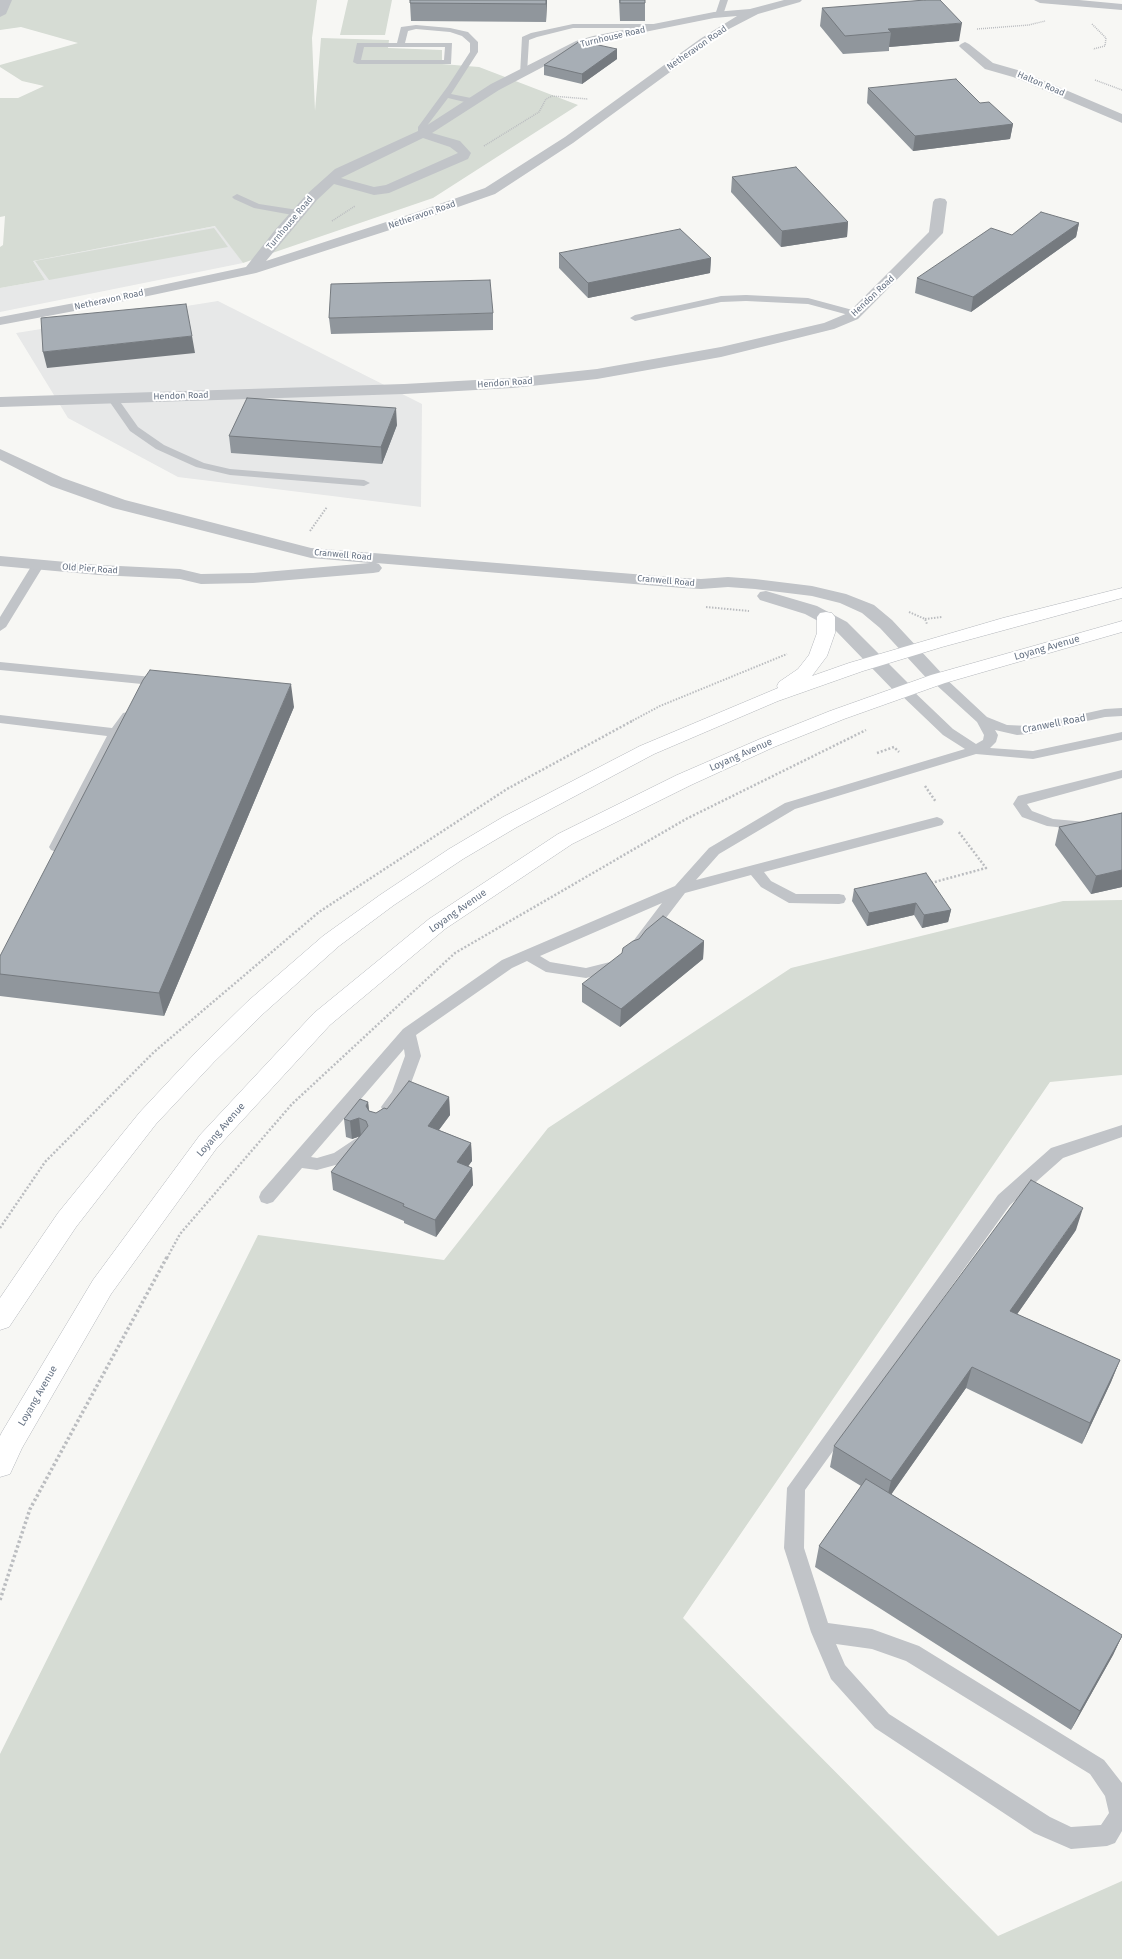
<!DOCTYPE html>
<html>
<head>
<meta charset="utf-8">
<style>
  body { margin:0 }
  canvas { display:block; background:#f7f7f4 }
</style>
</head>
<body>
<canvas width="1122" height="1959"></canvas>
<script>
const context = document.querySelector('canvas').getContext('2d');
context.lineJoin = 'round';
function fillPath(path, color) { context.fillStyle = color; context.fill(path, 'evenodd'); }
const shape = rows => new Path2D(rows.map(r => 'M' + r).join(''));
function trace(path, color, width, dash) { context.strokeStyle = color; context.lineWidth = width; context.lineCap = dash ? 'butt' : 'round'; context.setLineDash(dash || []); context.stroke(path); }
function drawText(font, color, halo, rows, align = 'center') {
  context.font = font + ' "Fira Sans",sans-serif'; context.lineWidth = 4; context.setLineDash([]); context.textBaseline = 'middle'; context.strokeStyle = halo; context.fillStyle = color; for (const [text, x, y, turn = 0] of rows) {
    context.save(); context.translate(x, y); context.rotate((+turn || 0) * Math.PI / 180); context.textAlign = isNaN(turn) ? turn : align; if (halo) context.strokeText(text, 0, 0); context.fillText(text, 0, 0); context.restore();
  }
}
fillPath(shape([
  [216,226,243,263,0,312,0,288,45,280,33,261],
  [218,301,422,404,421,507,178,477,68,418,16,333]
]), '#e7e8e8');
fillPath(shape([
  [0,0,317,0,312,38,315,111,321,38,389,40,388,48,442,50,442,64,479,67,578,105,433,198,243,263,215,226,33,261,45,280,0,288,0,247,3,245,5,216,0,217,0,98,18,98,44,86,22,81,0,67,0,65,78,43,21,27,0,30],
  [348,0,392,0,385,35,340,35],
  [214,228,228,247,49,280,35,261],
  [1122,900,1122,1075,1050,1082,683,1618,998,1936,1122,1881,1122,1959,0,1959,0,1754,258,1235,444,1260,548,1128,791,968,1063,901]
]), '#d6dcd4');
const primary = shape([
  [1122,588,1122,598,942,647,863,671,778,701,654,754,517,827,463,859,394,905,339,946,264,1013,214,1062,156,1124,76,1227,9,1327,0,1330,0,1298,58,1213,140,1112,198,1050,248,1001,323,936,380,895,449,849,503,817,640,746,778,688,777,686,779,682,798,669,809,655,817,633,817,617,820,613,826,612,832,613,835,617,835,633,827,656,812,676,849,663,1003,618,1122,588],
  [1122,621,1122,632,945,683,844,719,774,747,691,785,572,844,445,929,330,1025,216,1149,111,1294,22,1448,10,1474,0,1477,0,1436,2,1432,93,1280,200,1135,314,1013,429,919,558,834,677,775,760,739,830,711,931,675,1122,621]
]);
trace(primary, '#b4b7bc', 1);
trace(shape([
  [1092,24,1106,38,1105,46,1093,49],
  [977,29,1029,25,1045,21],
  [1095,80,1122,90],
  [484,146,539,112,546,99,552,96,588,99],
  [332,221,355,206]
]), '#bbbdc0', 1.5, [1, 1]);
trace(shape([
  [310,531,327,507],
  [706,607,749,611],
  [909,612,925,619,927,624],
  [925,619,942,617],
  [630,722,660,706,787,654]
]), '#bbbdc0', 2, [1.5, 1.5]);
trace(shape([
  [877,753,894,747,899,752],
  [925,786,936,802],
  [931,883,986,868,958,831],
  [0,1228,45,1162,154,1052,319,912,507,789,632,721],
  [167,1258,180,1234,292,1104,455,953,686,819,866,730]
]), '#bbbdc0', 2.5, [2, 2]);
trace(shape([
  [0,1600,30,1509,167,1257]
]), '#bbbdc0', 3.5, [2.5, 2.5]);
fillPath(shape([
  [720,0,728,0,723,15,719,17,715,15,720,0],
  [573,24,662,24,666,26,662,28,573,28,537,37,529,40,527,73,523,75,520,75,522,37,531,33,573,24],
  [416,25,450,28,468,32,478,42,478,52,451,94,476,99,477,101,473,104,448,98,426,127,426,134,422,137,418,134,418,127,448,86,470,52,470,43,462,36,450,32,416,29,408,31,405,43,452,43,451,64,357,64,353,62,357,43,397,43,401,27,416,25],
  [364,47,445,47,444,60,361,60,364,47],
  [237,194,259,204,298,210,303,213,298,216,254,208,234,199,232,197,237,194],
  [746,295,808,298,860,312,861,314,856,317,808,304,746,301,721,302,635,321,630,318,635,315,721,296,746,295],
  [112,395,116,396,138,427,164,445,204,463,230,469,364,480,370,483,364,486,230,475,196,467,156,449,130,431,107,398,112,395],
  [38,561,44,565,6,627,0,631,0,617,32,565,38,561],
  [0,662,162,678,167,679,168,682,167,685,162,686,0,670,0,662],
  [938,675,943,676,987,717,1007,725,1029,726,1105,709,1122,708,1122,716,1105,717,1029,734,1017,735,995,730,998,735,996,742,990,748,1033,751,1122,732,1122,740,1033,759,976,754,795,809,719,854,696,880,937,817,942,819,944,822,942,825,764,872,771,881,796,894,839,894,844,895,846,899,844,903,839,904,789,903,761,887,751,875,685,893,646,944,641,945,636,944,634,940,662,903,540,956,550,962,586,968,614,961,619,962,621,966,619,970,586,978,546,972,527,961,512,968,416,1035,421,1056,407,1094,395,1111,389,1113,383,1111,381,1107,392,1092,405,1056,404,1049,311,1157,317,1158,334,1153,355,1139,361,1137,367,1139,369,1143,367,1147,345,1163,339,1164,317,1170,302,1168,273,1202,267,1204,261,1202,259,1197,261,1192,403,1029,502,960,675,886,709,848,785,803,965,749,943,735,900,694,899,691,900,688,910,688,953,729,976,744,983,740,984,735,977,722,933,682,932,679,933,676,938,675],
  [128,712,133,713,135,716,121,734,63,847,61,850,56,852,51,850,49,847,107,736,0,723,0,715,112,728,123,713,128,712],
  [1122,770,1122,778,1027,804,1032,811,1053,819,1098,823,1100,826,1098,829,1093,831,1047,826,1022,817,1013,804,1018,796,1122,770],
  [1122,1125,1122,1137,1063,1158,1010,1205,805,1490,804,1548,828,1623,872,1629,919,1646,1104,1760,1122,1783,1122,1831,1115,1843,1107,1846,1071,1849,1034,1833,875,1728,831,1679,811,1632,784,1548,787,1488,998,1195,1051,1148,1122,1125],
  [836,1644,872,1649,906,1661,1090,1774,1105,1796,1109,1813,1101,1825,1071,1827,1050,1817,889,1714,845,1665,836,1644]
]), '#c1c4c8');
fillPath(shape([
  [0,0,12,0,6,14,0,17,0,0],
  [784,0,802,0,800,2,758,14,729,29,573,143,495,194,424,219,256,273,101,306,0,325,0,317,101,298,246,267,275,230,307,194,335,169,418,131,491,84,576,41,593,36,714,12,750,9,784,0],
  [737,16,700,39,565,137,485,188,414,213,266,261,317,200,334,184,374,195,389,193,468,159,471,153,460,141,432,133,499,90,539,69,584,45,595,42,714,18,737,16],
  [423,138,450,147,458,153,386,185,374,187,341,178,423,138],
  [1034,0,1079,0,1122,4,1122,10,1040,3,1034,0],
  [965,42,969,44,993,63,1021,71,1122,114,1122,123,1013,77,985,69,961,48,959,46,961,44,965,42],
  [940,198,945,199,947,202,943,233,858,319,834,329,721,357,597,379,512,388,404,394,0,407,0,397,404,384,512,378,597,369,721,347,824,323,848,313,929,232,933,202,935,199,940,198],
  [0,449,63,478,125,500,311,548,683,578,701,579,728,577,755,579,812,586,846,594,874,605,892,620,947,679,945,683,938,685,931,683,880,628,862,613,840,603,812,596,755,589,728,587,701,589,683,588,376,563,379,564,382,568,379,572,373,573,253,583,201,584,180,579,99,575,0,566,0,556,99,565,180,569,201,574,253,573,370,563,311,558,113,508,51,486,0,460,0,449],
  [766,591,817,606,847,622,912,687,914,691,912,695,905,697,898,695,835,630,805,614,760,600,757,596,760,592,766,591]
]), '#c1c4c8');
fillPath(primary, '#fff');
fillPath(shape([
  [547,0,546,22,411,21,410,3],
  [619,0,645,0,645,21,620,21],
  [822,8,959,41,889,47,889,51,843,54,820,26],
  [617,49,617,59,582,84,544,75,544,65],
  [868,88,980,103,1013,124,1010,139,913,151,867,103],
  [732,177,848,222,847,237,781,247,731,192],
  [1079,223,1076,237,971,312,915,293,917,278,1012,235],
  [559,253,711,258,710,273,588,298,559,268],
  [493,313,493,330,331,334,329,318],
  [397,425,382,464,231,453,229,436],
  [294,707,164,1016,0,996,0,956],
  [1122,813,1122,887,1091,894,1055,845,1059,827],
  [854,889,951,910,948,922,922,928,914,915,867,926,852,901],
  [704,941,703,959,620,1027,582,1002,582,984],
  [449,1097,450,1115,439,1130,471,1143,472,1161,468,1166,472,1168,473,1185,436,1237,404,1223,404,1221,333,1190,331,1172,360,1136,352,1139,346,1137,344,1119,368,1102,369,1111,376,1113,387,1109],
  [1076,1230,1017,1314,1120,1360,1111,1382,1082,1444,966,1388,891,1494,1122,1636,1113,1655,1071,1730,815,1567,819,1546,861,1486,830,1467,834,1446]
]), '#90969c');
fillPath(shape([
  [546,0,547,0,546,22],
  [962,23,959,41,889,47,891,32,888,29],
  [617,49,617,59,582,84,582,74],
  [1013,124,1010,139,913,151,915,136],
  [848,222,847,237,781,247,782,231],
  [1079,223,1076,237,971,312,973,297],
  [711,258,710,273,588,298,588,283],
  [192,336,195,353,47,368,43,352],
  [396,408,397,425,382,464,381,447],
  [291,684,294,707,164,1016,159,993],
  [1122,870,1122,887,1091,894,1096,876],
  [916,903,914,915,867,926,869,913],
  [951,910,948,922,922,928,924,915],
  [704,941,703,959,620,1027,621,1009],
  [449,1097,450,1115,429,1143,428,1126],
  [368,1102,370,1119,366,1106],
  [359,1118,361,1136,352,1139,350,1121],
  [471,1143,472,1161,459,1179,457,1162],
  [472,1168,473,1185,436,1237,435,1220],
  [1083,1208,1076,1230,1004,1333,1010,1311],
  [1120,1360,1111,1382,1082,1444,1090,1423],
  [972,1367,966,1388,886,1502,891,1481],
  [1122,1636,1113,1655,1071,1730,1080,1711]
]), '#757a7f');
const building = shape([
  [410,0,546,0,546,4,410,3,410,0],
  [620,0,645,0,645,3,620,3,620,0],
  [925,0,940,0,962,23,888,29,891,32,845,36,822,8,925,0],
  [580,41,617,49,582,74,544,65,580,41],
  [956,79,980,103,989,102,1013,124,915,136,868,88,956,79],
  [796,167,848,222,782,231,732,177,796,167],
  [1041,212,1079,223,973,297,917,278,991,228,1012,235,1041,212],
  [680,229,711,258,588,283,559,253,680,229],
  [490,280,493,313,329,318,331,284,490,280],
  [186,304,192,336,43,352,41,318,186,304],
  [247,398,396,408,381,447,229,436,247,398],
  [150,670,291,684,159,993,0,974,0,956,143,680,150,670],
  [1122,813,1122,870,1096,876,1059,827,1122,813],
  [926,873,951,910,924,915,916,903,869,913,854,889,926,873],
  [663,916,704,941,621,1009,582,984,622,953,623,948,633,941,639,939,646,930,663,916],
  [409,1081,449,1097,428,1126,471,1143,457,1162,472,1168,435,1220,403,1206,404,1204,331,1172,368,1126,366,1121,359,1118,350,1121,344,1119,360,1099,368,1102,366,1106,369,1111,376,1113,384,1108,387,1109,409,1081],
  [1031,1180,1083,1208,1010,1311,1120,1360,1090,1423,972,1367,891,1481,834,1446,1031,1180],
  [866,1479,1122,1635,1122,1636,1080,1711,819,1546,866,1479]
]);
fillPath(building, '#a7aeb5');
trace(building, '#757a7f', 1);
drawText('9px', '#677384', '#fff', [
  ["Turnhouse Road",613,37,-13],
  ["Netheravon Road",697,48,-35],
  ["Halton Road",1041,84,23],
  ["Netheravon Road",422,215,-19],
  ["Turnhouse Road",290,223,-50],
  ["Hendon Road",873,296,-43],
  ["Netheravon Road",109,300,-12],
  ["Hendon Road",505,383,-4],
  ["Hendon Road",181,396,-2],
  ["Cranwell Road",343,555,5],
  ["Old Pier Road",90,569,4],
  ["Cranwell Road",666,581,5]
]);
drawText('10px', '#677384', '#fff', [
  ["Loyang Avenue",1047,648,-16],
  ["Cranwell Road",1054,724,-11],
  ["Loyang Avenue",741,755,-24],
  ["Loyang Avenue",458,911,-35],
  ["Loyang Avenue",221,1130,-49],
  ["Loyang Avenue",38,1396,-60]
]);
</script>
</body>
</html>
